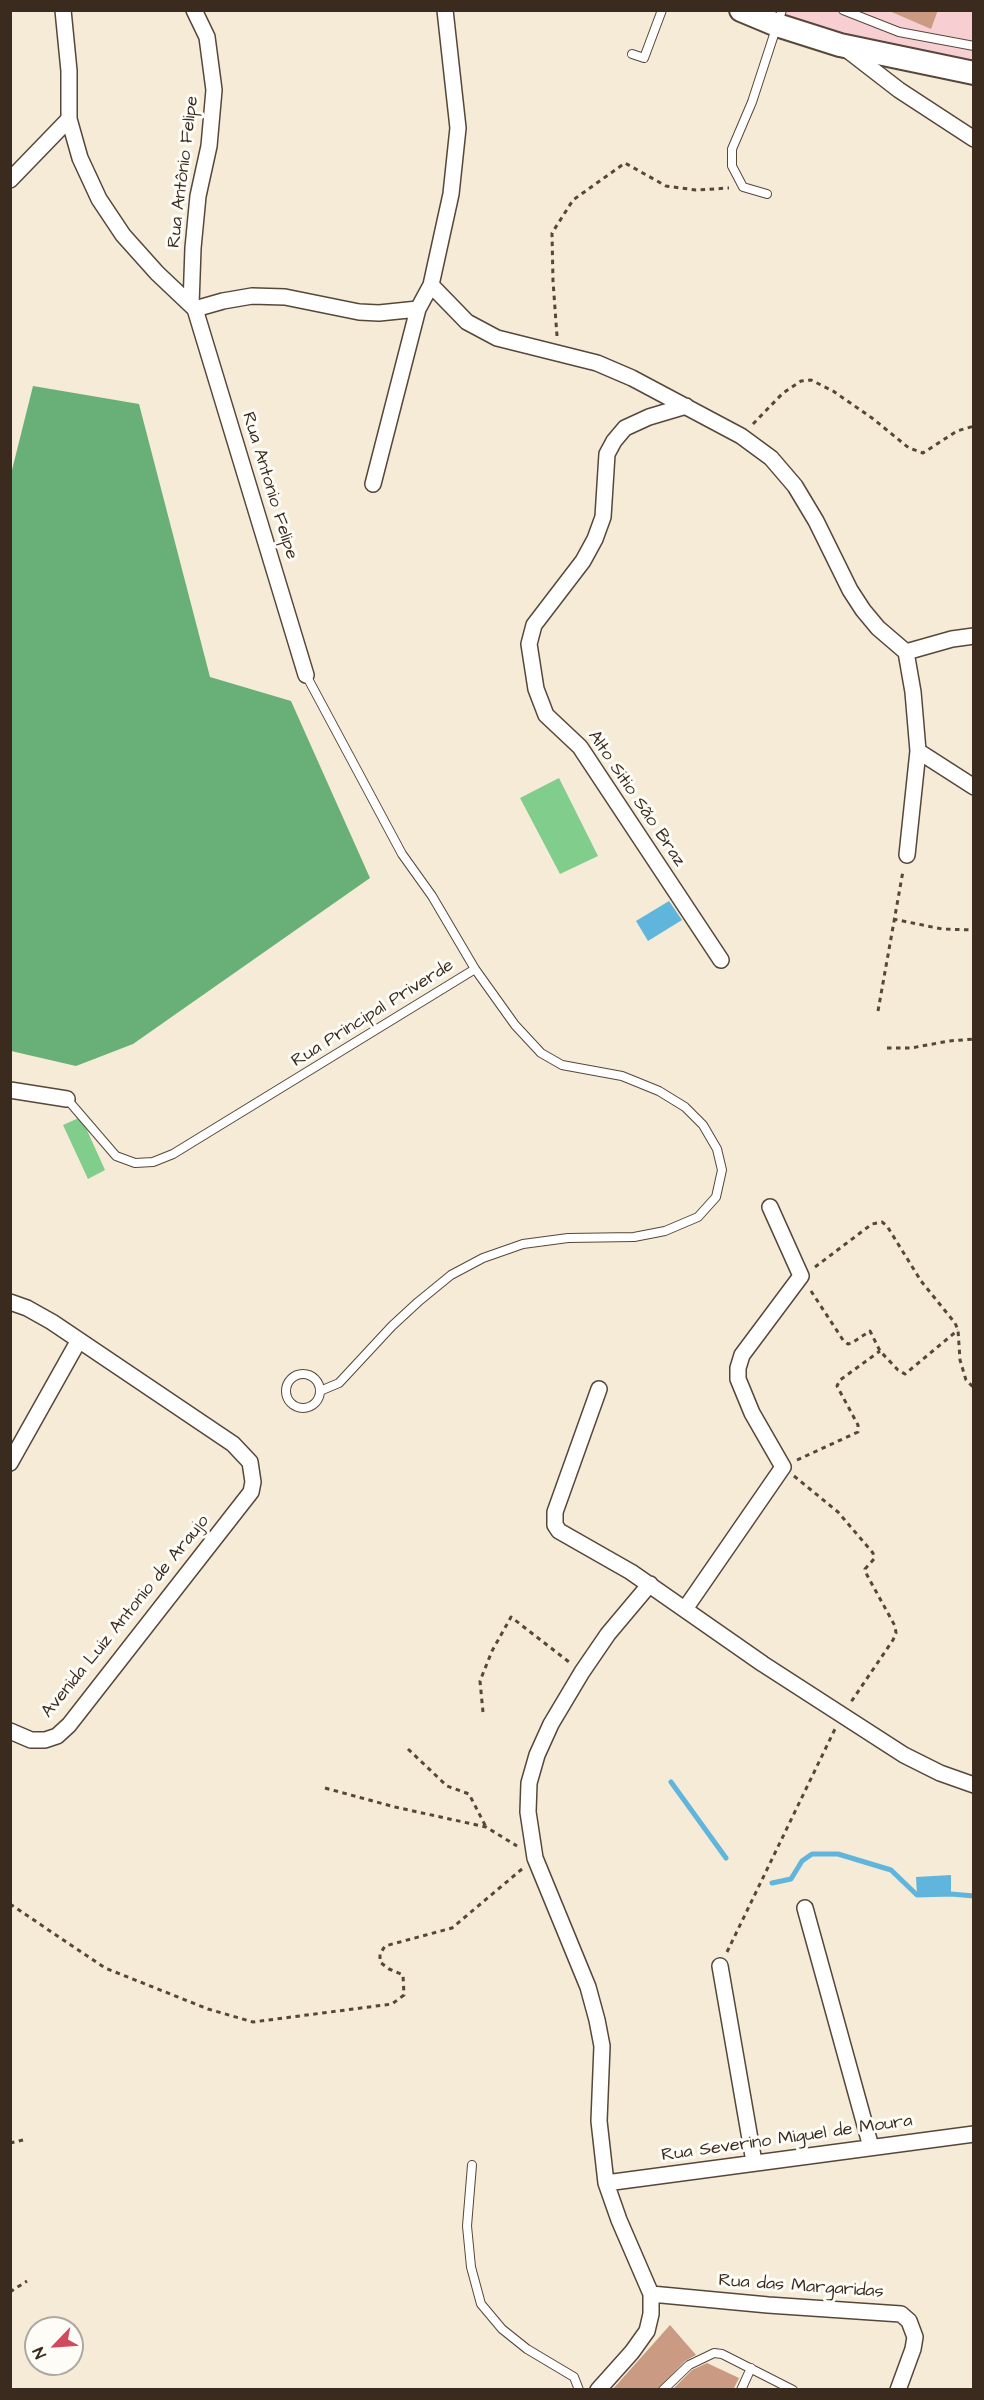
<!DOCTYPE html>
<html>
<head>
<meta charset="utf-8">
<style>
  body { margin:0 }
  #map { position:relative; width:984px; height:2400px; overflow:hidden; background:#f5ebd7; font-family:"Architects Daughter",sans-serif }
  canvas { display:block }
  .frame { position:absolute; inset:0; border:12px solid #3b2a1e; pointer-events:none }
  .north { position:absolute; left:24px; top:2316px; width:60px; height:60px; box-sizing:border-box; background:#fdfcf7; border:2px solid #afa8a0; border-radius:50%; rotate:245deg; font-size:16px; font-weight:700; line-height:24px; text-align:center; color:#3b2a1e }
  .north::after { content:''; display:block; margin:auto; width:21px; height:27px; background:#d1495b; clip-path:polygon(50% 0,100% 100%,50% 72%,0 100%) }
</style>
</head>
<body>
<div id="map">
<canvas width="984" height="2400"></canvas>
<div class="frame"></div>
<div class="north">N</div>
</div>
<script>
const context = document.querySelector('canvas').getContext('2d');
context.lineJoin = 'round';
function fillPath(path, color) { context.fillStyle = color; context.fill(path, 'evenodd'); }
const shape = rows => new Path2D(rows.map(r => 'M' + r).join(''));
function trace(path, color, width, dash) { context.strokeStyle = color; context.lineWidth = width; context.lineCap = dash ? 'butt' : 'round'; context.setLineDash(dash || []); context.stroke(path); }
function drawText(font, color, halo, rows, align = 'center') {
  context.font = font + ' "Architects Daughter",sans-serif'; context.lineWidth = 6; context.setLineDash([]); context.textBaseline = 'middle'; context.strokeStyle = halo; context.fillStyle = color; for (const [text, x, y, turn = 0] of rows) {
    context.save(); context.translate(x, y); context.rotate((+turn || 0) * Math.PI / 180); context.textAlign = isNaN(turn) ? turn : align; if (halo) context.strokeText(text, 0, 0); context.fillText(text, 0, 0); context.restore();
  }
}
fillPath(shape([
  [754,11,973,11,973,73]
]), '#f7cfd2');
fillPath(shape([
  [559,778,598,856,560,874,520,798],
  [81,1117,105,1170,88,1179,63,1125]
]), '#80cd8c');
fillPath(shape([
  [33,386,139,404,210,677,291,701,370,878,133,1044,76,1066,11,1051,10,478]
]), '#68b078');
fillPath(shape([
  [669,901,682,920,648,941,636,921],
  [951,1875,951,1894,917,1895,916,1877]
]), '#60b5dd');
trace(shape([
  [671,1782,726,1858],
  [772,1883,791,1879,802,1861,812,1854,838,1854,891,1870,917,1895,951,1894,974,1896]
]), '#60b5dd', 5);
fillPath(shape([
  [887,10,938,10,931,29],
  [670,2325,696,2355,685,2361,657,2390,612,2390],
  [707,2363,739,2378,733,2390,672,2390,692,2370]
]), '#cb9a83');
const lane = shape([
  [843,10,899,32,974,46],
  [632,54,644,58,662,10],
  [767,194,743,187,732,166,732,149,752,102,782,10],
  [67,1099,116,1156,135,1163,153,1162,173,1154,475,969,432,896,402,854,306,675],
  '286 1391a17 17 0 1 1 34 0a17 17 0 1 1-34 0Z',
  [320,1391,339,1383,392,1326,418,1302,451,1275,483,1258,523,1244,568,1238,634,1237,665,1231,698,1217,716,1197,722,1170,717,1149,703,1125,685,1107,659,1091,622,1076,562,1065,541,1053,515,1025,475,969],
  [472,2165,467,2226,471,2267,481,2304,502,2329,527,2349,574,2377,579,2390],
  [663,2390,689,2365,714,2353,722,2354,793,2390],
  [741,2390,751,2368]
]);
const street = shape([
  [63,10,69,71,69,119,80,158,99,199,123,235,157,273,195,309,306,675],
  [846,49,899,90,974,139],
  [10,180,69,119],
  [431,285,467,322,497,338,597,363,632,378,741,436,771,458,795,486,816,521,850,590,863,610,878,628,906,652],
  [191,305,193,248,198,196,209,146,214,90,207,37,194,10],
  [195,309,223,301,252,296,285,297,359,312,379,313,418,309,431,285,451,194,458,128,445,10],
  [686,406,649,417,625,428,614,441,607,454,603,517,595,539,583,561,534,625,529,644,536,689,546,715,580,747,721,960],
  [373,484,418,309],
  [906,652,913,692,918,751,907,855],
  [906,652,952,639,974,636],
  [918,751,974,787],
  [10,1090,67,1099],
  [10,1302,27,1308,52,1322,233,1444,250,1462,253,1482,251,1492,69,1725,57,1736,45,1740,31,1740,10,1731],
  [599,1389,555,1512,555,1525,559,1531,631,1572,763,1664,904,1755,940,1773,974,1785],
  [10,1463,79,1340],
  [685,1609,783,1467,752,1413,738,1379,738,1368,742,1355,801,1276,770,1207],
  [805,1908,871,2147],
  [720,1966,754,2162],
  [606,2183,974,2134],
  [651,2294,768,2305,901,2314,909,2321,915,2337,913,2349,898,2390],
  [598,2390,632,2352,647,2331,651,2314,651,2294,619,2220,606,2183,599,2121,602,2046,597,2020,588,1987,535,1858,528,1812,529,1783,537,1755,551,1724,582,1672,608,1634,650,1584]
]);
const secondary = shape([
  [741,10,777,25,840,45,974,73]
]);
trace(lane, '#57473a', 10);
trace(street, '#57473a', 18);
trace(secondary, '#57473a', 26);
trace(shape([
  [557,336,553,281,552,233,573,200,625,163,666,186,696,190,729,188],
  [753,424,783,393,801,381,811,380,833,391,872,418,909,448,923,453,957,431,974,426],
  [893,919,942,929,974,930],
  [878,1011,903,871],
  [887,1048,911,1048,949,1041,974,1039],
  [815,1267,872,1224,882,1222,887,1226,921,1281,955,1323,958,1330,960,1360,966,1380,974,1388],
  [811,1291,843,1340,848,1344,852,1343,870,1331,880,1351,898,1370,905,1374,958,1330],
  [797,1460,858,1432,858,1425,837,1386,840,1380,880,1351],
  [794,1476,838,1512,873,1553,874,1559,865,1569,867,1575,895,1626,896,1633,893,1640,851,1702],
  [483,1712,480,1681,492,1651,511,1617,569,1662],
  [408,1749,447,1786,469,1794,486,1827],
  [325,1788,395,1807,486,1827,517,1846],
  [10,1904,105,1968,208,2009,253,2022,392,2004,404,1995,403,1975,389,1969,380,1962,380,1954,385,1946,452,1928,522,1869],
  [727,1952,835,1729],
  [10,2143,23,2140],
  [10,2292,27,2281]
]), '#57473a', 3, [4.5, 4.5]);
trace(lane, '#fff', 8);
trace(street, '#fff', 15);
trace(secondary, '#fff', 22);
drawText('18px', '#3b2a1e', '#fdfcf7', [
  ["Rua Antônio Felipe",184,172,-83],
  ["Rua Antonio Felipe",269,486,73],
  ["Alto Sitio São Braz",636,799,56],
  ["Rua Principal Priverde",373,1014,-32],
  ["Avenida Luiz Antonio de Araujo",126,1617,-51],
  ["Rua Severino Miguel de Moura",787,2139,-8],
  ["Rua das Margaridas",801,2287,4]
]);
</script>
</body>
</html>
